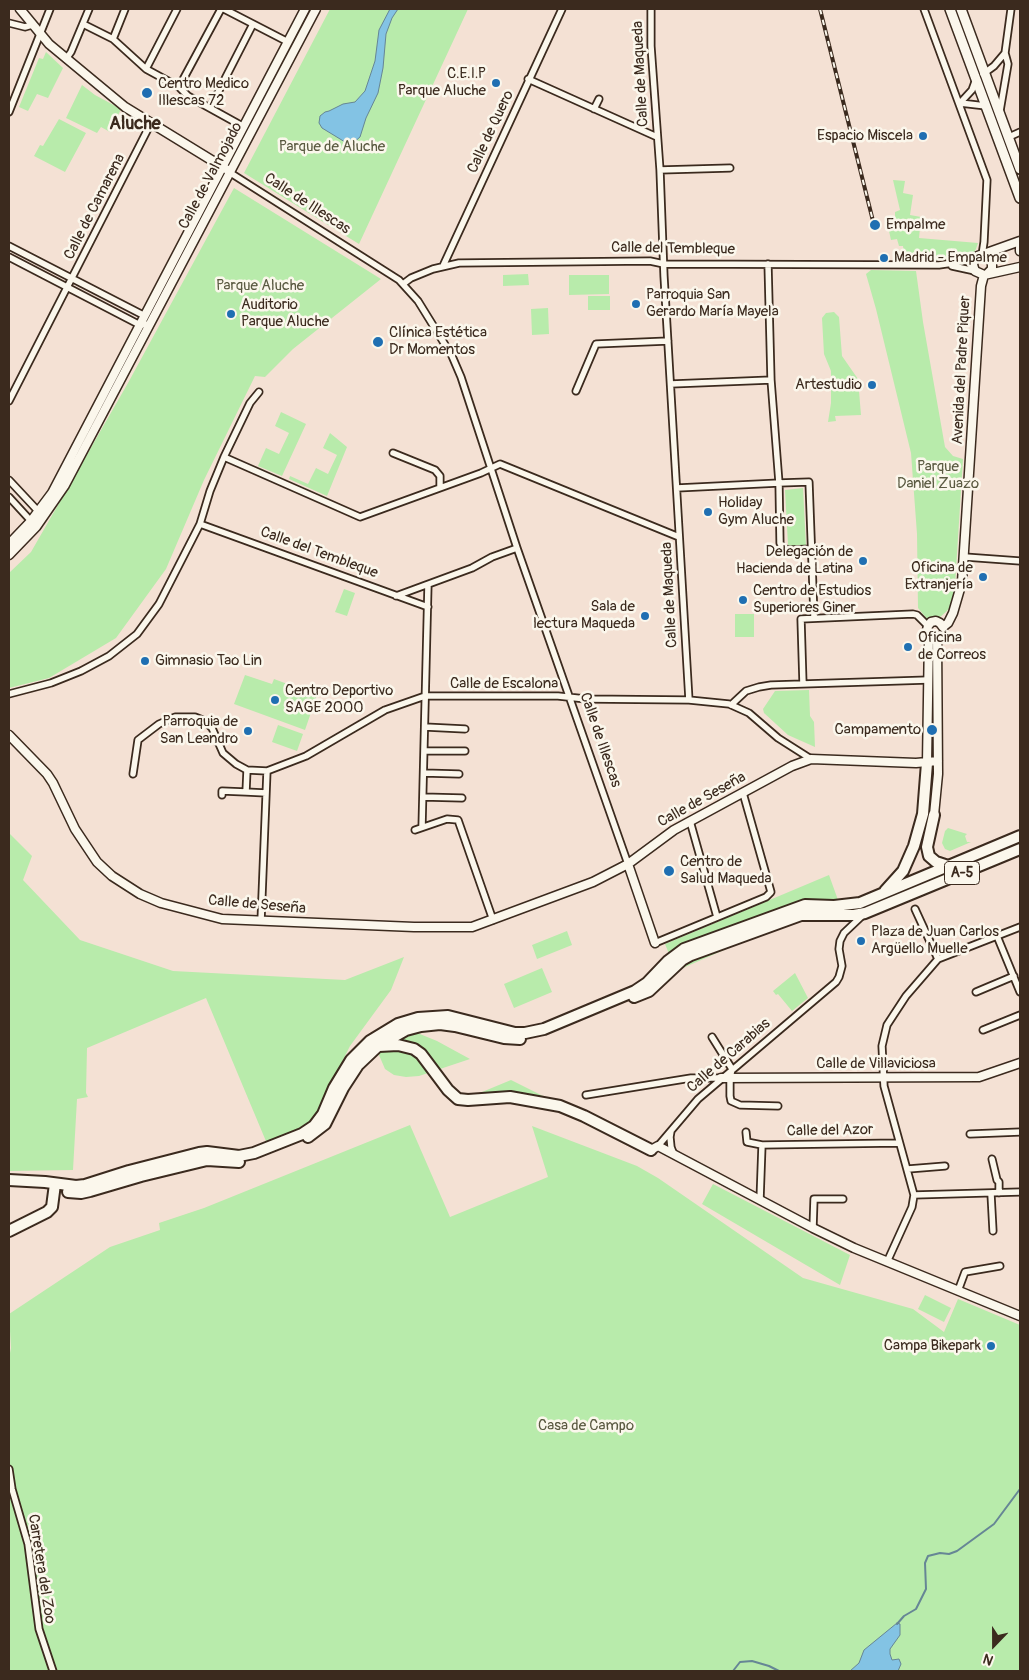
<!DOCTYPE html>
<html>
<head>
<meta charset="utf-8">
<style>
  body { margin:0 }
  #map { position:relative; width:1029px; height:1680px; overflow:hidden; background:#f4e1d4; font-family:Pangolin,sans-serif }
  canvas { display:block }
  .frame { position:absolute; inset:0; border:10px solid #3b2a1e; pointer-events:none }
  .north { position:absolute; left:969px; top:1620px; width:50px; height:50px; -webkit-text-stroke:4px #fbf7ec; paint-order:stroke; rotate:202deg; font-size:14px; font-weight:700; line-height:20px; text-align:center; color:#3b2a1e }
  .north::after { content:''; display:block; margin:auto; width:18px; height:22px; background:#3b2a1e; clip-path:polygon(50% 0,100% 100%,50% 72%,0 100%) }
</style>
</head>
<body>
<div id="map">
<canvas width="1029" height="1680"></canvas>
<div class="frame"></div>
<div class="north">N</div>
</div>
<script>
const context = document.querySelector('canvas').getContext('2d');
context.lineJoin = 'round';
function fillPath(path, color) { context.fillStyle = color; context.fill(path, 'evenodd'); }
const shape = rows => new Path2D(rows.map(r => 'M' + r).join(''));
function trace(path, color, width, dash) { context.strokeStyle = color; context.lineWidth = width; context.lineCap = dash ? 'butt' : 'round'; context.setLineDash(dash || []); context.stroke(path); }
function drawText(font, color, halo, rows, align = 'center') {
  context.font = font + ' Pangolin,sans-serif'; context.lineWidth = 5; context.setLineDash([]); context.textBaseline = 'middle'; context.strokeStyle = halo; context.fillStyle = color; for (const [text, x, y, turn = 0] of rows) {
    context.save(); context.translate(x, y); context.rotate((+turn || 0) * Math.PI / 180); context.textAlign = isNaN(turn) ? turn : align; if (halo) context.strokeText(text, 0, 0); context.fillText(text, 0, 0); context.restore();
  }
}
fillPath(shape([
  [330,9,468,9,359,244,244,173],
  [46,52,63,68,48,98,37,94,28,111,19,107,39,58,43,59],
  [82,85,95,95,121,109,110,132,101,127,97,133,66,118],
  [59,119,86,133,65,172,34,156,40,145,43,146],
  [893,180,905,181,903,193,913,195,910,215,921,217,919,238,978,243,976,249,973,254,966,257,939,260,905,261,903,246,899,246,897,239,891,240,887,222,895,219,895,212,900,210],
  [234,188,381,279,293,349,265,377,255,376,204,480,166,569,116,638,49,678,9,688,9,573,31,552,128,383],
  [871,270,916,271,923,322,945,447,953,456,963,459,954,601,947,611,939,618,927,619,918,608,917,534,911,453,876,309,866,274],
  [528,274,529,285,503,286,503,275],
  [569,275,609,275,609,294,569,295],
  [588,296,610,296,610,310,588,310],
  [548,308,549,334,532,335,531,309],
  [834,312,839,317,842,356,858,379,861,415,835,416,836,421,828,422,831,403,831,371,824,354,822,318,826,313],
  [281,412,306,424,282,476,258,466,266,448,279,454,289,433,275,426],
  [330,433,347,447,327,496,289,479,290,476,308,484,316,468,328,474,337,455,323,448],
  [803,488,806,546,792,547,788,545,785,490],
  [344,589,355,593,347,616,335,612],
  [735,614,754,614,754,637,735,637],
  [245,675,272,684,274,679,317,695,305,730,234,704],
  [809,690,810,716,814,722,815,747,788,735,764,713,763,709,775,691],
  [278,725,303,734,297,751,272,742],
  [948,828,967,834,965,836,967,842,971,842,950,851,945,849,942,843,945,831],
  [9,833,32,856,23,880,80,940,173,971,345,980,404,957,391,990,350,1046,314,1118,297,1131,268,1146,206,998,87,1048,86,1093,88,1097,77,1099,73,1170,9,1171],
  [829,875,838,900,676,971,665,944],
  [567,931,572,945,537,959,532,945],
  [542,968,552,992,514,1008,504,984],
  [795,973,808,998,792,1011,778,994,776,995,773,991],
  [415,1032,437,1041,470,1059,419,1076,406,1077,394,1075,385,1069,379,1055,382,1047,402,1034],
  [511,1080,555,1102,470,1097],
  [410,1125,450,1217,548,1177,532,1126,637,1166,658,1178,803,1278,913,1309,944,1332,958,1299,1020,1325,1020,1671,9,1671,9,1358,11,1348,9,1314,110,1247,160,1230,159,1223,204,1208],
  [713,1184,850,1255,840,1285,702,1204],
  [925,1295,951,1308,944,1322,918,1309]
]), '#b8ebab');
const water = shape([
  [390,9,398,9,392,18,386,34,383,68,378,93,366,118,360,137,352,144,345,142,322,128,319,123,320,116,325,112,329,111,343,104,355,102,365,91,375,61,379,30,390,9],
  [897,1623,900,1624,900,1635,890,1649,890,1654,892,1660,899,1659,901,1664,898,1671,850,1671,859,1663,864,1650,897,1623]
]);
fillPath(water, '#83c3e4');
trace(water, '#668695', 1);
trace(shape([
  [897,1624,904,1616,916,1609,926,1589,925,1563,928,1556,940,1553,949,1554,957,1551,994,1524,1020,1489],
  [733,1671,740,1662,752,1661,769,1666,779,1671]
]), '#668695', 2);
const street = shape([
  [224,9,288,42],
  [651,9,651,46,660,170,664,276,689,700],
  [924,9,987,180,984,242,982,255],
  [9,23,25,27,32,25],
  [83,24,113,39,146,69,179,87,188,96,244,127],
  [113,39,125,9],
  [66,59,71,52,89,9],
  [146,69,177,9],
  [983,74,994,66,1005,53],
  [528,79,657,137],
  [179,87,221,9],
  [960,103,972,90,976,79],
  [960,103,986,106],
  [210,108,253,24],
  [594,109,599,99],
  [1000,111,1008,64,1005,53,1011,9],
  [9,112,50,9],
  [1009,137,1020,132],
  [660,170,730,168],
  [229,172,399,280,418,301,452,356,461,377,517,548,628,864],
  [9,246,145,316],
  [9,257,140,325,150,324],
  [768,264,771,380],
  [443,266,562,9],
  [952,266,975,271],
  [403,284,411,278,433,269,459,263,650,261,664,264,939,265,974,260],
  [671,384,771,380,779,483,677,488],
  [576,391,596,344,668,341],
  [9,401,151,123],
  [393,453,435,470,440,476,440,487],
  [224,457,360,517,481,473,500,464,679,537],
  [9,480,38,511,39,515],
  [9,497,31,521],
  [200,524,428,607],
  [811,549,788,550,783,548,780,543,779,483,809,482,814,617],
  [965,557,1020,561],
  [396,596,472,568,492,557,517,548],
  [803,684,801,619,913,614,917,615,928,626],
  [9,694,51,683,81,671,109,656,137,634,159,604,200,524,210,491,224,457,250,403,259,392],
  [731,705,746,691,759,687,771,685,928,680],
  [425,727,465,729],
  [424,751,465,751],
  [424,773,459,774],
  [133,774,138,740,159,724,175,717,195,717,205,721,212,728,223,753,236,764,247,770],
  [266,793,246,792,247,770,267,771],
  [222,795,222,791,246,792],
  [423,797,462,798],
  [690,821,717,917],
  [422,827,428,585],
  [415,830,447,819,458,820,493,920],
  [915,909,938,959],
  [261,921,267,771,306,756,385,710,425,696,558,696,586,699,689,700,729,704,749,713,778,738,811,759],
  [997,936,1020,992],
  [655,943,766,897,771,892,743,793],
  [976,992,1014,976],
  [983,1030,1020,1015],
  [712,1037,732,1069,730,1078,730,1096,731,1101,740,1105,778,1106],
  [586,1095,691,1078,721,1078],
  [671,1131,670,1137,671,1147,674,1155],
  [746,1132,747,1142,762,1145],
  [970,1134,1020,1132],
  [658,1146,698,1099,836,982,839,977,842,966,839,949,840,941,844,933,864,914],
  [992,1159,997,1180,999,1182,999,1193],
  [908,1169,945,1166],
  [991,1194,993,1231],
  [914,1195,1020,1192],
  [760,1200,762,1145,898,1143],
  [813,1228,814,1199,843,1199],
  [887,1262,912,1207,914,1195,884,1086,882,1046,887,1025,906,996,938,959,1020,927],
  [958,1291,965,1272,1000,1266],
  [9,1469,12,1489,28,1544,39,1629,53,1671]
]);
const secondary = shape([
  [20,9,49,44,125,107,226,169],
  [1020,241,978,256,974,260,973,265,975,271,984,275,1020,267],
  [1020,248,1020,251],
  [985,255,990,258,992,263,992,269,988,273],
  [9,544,31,521,52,493,305,9],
  [9,555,36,527,65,485,316,9],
  [943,627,948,623,953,613,962,582,981,286,984,275],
  [9,735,47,774,53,783,75,829,97,862,112,876,140,894,161,903,222,919,414,927,472,927,593,882,628,864,674,830,792,766,811,759,916,763,938,761],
  [927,763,929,635,927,630,928,626,931,622,936,621,940,623,943,627],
  [934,815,938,774,937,637],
  [628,864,655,943],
  [721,1078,979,1077,1020,1063],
  [651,1150,658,1146,813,1228,854,1248,1020,1316]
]);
const primary = shape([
  [950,9,1020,198],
  [961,9,1020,169]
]);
const highway = shape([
  [934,815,927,847,929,856,936,862,948,866],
  [885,891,903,871,914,846,923,814,927,763],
  [634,997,649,991,682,960,691,955,801,915,854,915,865,913,1020,849],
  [379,1046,398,1045,414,1049,421,1054,448,1090,458,1099,468,1100,510,1097,560,1106,584,1116,651,1150],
  [308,1137,325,1124,343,1088,358,1065,378,1046,406,1030,421,1026,440,1024,455,1026,504,1038,520,1039],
  [9,1180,45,1182,76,1186,85,1185,129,1171,199,1153,207,1152,239,1156,254,1153,302,1134,314,1126,323,1114,334,1088,351,1060,370,1041,398,1024,418,1018,448,1016,515,1033,525,1033,544,1029,635,991,647,983,668,961,684,949,805,905,834,906,860,903,1020,836],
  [68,1192,81,1193,90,1191,141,1176,207,1160,239,1162],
  [9,1231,47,1212,52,1207,55,1184]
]);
trace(street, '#3b2a1e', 9);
trace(secondary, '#3b2a1e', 11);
trace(primary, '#3b2a1e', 12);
trace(highway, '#3b2a1e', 14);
trace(street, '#fbf7ec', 5.5);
trace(secondary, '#fbf7ec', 8);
trace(primary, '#fbf7ec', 9);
trace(highway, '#fbf7ec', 10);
const rail = shape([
  [820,9,874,225]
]);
trace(rail, '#3b2a1e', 4);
trace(rail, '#fbf7ec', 2, [5.5]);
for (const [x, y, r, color] of [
  [496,83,5,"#1f6fb2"],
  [147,93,6,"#1f6fb2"],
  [923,136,5,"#1f6fb2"],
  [875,225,6,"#1f6fb2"],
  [884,258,5,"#1f6fb2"],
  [636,304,5,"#1f6fb2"],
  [231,314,5,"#1f6fb2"],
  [378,342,6,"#1f6fb2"],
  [872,385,5,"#1f6fb2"],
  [708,512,5,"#1f6fb2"],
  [863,561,5,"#1f6fb2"],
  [983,577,5,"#1f6fb2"],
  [743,600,5,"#1f6fb2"],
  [645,616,5,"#1f6fb2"],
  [908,647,5,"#1f6fb2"],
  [145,661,5,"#1f6fb2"],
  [275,700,5,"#1f6fb2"],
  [932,730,6,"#1f6fb2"],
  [248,731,5,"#1f6fb2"],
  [669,871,6,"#1f6fb2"],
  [861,941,5,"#1f6fb2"],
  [991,1346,5,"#1f6fb2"]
]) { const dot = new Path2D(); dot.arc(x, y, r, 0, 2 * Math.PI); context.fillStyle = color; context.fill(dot); trace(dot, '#fbf7ec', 2); }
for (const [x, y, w] of [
  [962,873,35]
]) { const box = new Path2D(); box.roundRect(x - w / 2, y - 11.5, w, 23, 4); context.fillStyle = '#fbf7ec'; context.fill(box); trace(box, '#3b2a1e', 1); }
drawText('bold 14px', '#3b2a1e', null, [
  ["A-5",962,873]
]);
drawText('15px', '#3b2a1e', '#fbf7ec', [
  ["C.E.I.P",486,74,"right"],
  ["Parque Aluche",486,91,"right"],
  ["Centro Medico",158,84],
  ["Illescas 72",158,101],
  ["Espacio Miscela",913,136,"right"],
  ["Empalme",886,225],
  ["Madrid - Empalme",894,258],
  ["Parroquia San",646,295],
  ["Gerardo María Mayela",646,312],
  ["Auditorio",241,305],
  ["Parque Aluche",241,322],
  ["Clínica Estética",389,333],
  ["Dr Momentos",389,350],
  ["Artestudio",862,385,"right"],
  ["Holiday",718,503],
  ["Gym Aluche",718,520],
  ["Delegación de",853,552,"right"],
  ["Hacienda de Latina",853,569,"right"],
  ["Oficina de",973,568,"right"],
  ["Extranjería",973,585,"right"],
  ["Centro de Estudios",753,591],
  ["Superiores Giner",753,608],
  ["Sala de",635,607,"right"],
  ["lectura Maqueda",635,624,"right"],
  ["Oficina",918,638],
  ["de Correos",918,655],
  ["Gimnasio Tao Lin",155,661],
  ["Centro Deportivo",285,691],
  ["SAGE 2000",285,708],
  ["Parroquia de",238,722,"right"],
  ["San Leandro",238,739,"right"],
  ["Campamento",921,730,"right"],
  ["Centro de",680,862],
  ["Salud Maqueda",680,879],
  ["Plaza de Juan Carlos",871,932],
  ["Argüello Muelle",871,949],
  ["Campa Bikepark",981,1346,"right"]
], 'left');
drawText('15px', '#3b2a1e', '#fbf7ec', [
  ["Calle de Maqueda",641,74,-93],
  ["Calle de Quero",491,132,-65],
  ["Calle de Valmojado",211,176,-62],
  ["Calle de Illescas",307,204,33],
  ["Calle de Camarena",95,207,-63],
  ["Calle del Tembleque",673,249,1],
  ["Avenida del Padre Piquer",962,370,-87],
  ["Calle del Tembleque",319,553,20],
  ["Calle de Maqueda",670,595,-93],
  ["Calle de Escalona",504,684],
  ["Calle de Illescas",600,740,71],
  ["Calle de Seseña",702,800,-29],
  ["Calle de Seseña",257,905,5],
  ["Calle de Carabias",729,1056,-41],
  ["Calle de Villaviciosa",876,1064],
  ["Calle del Azor",830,1131,-1],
  ["Carretera del Zoo",41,1569,81]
]);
drawText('15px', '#5a5a41', '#fbf7ec', [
  ["Parque de Aluche",332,147],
  ["Parque Aluche",260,286],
  ["Parque",938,467],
  ["Daniel Zuazo",938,484],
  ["Casa de Campo",586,1426]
]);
drawText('bold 18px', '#3b2a1e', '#fbf7ec', [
  ["Aluche",135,124]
]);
</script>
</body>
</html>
